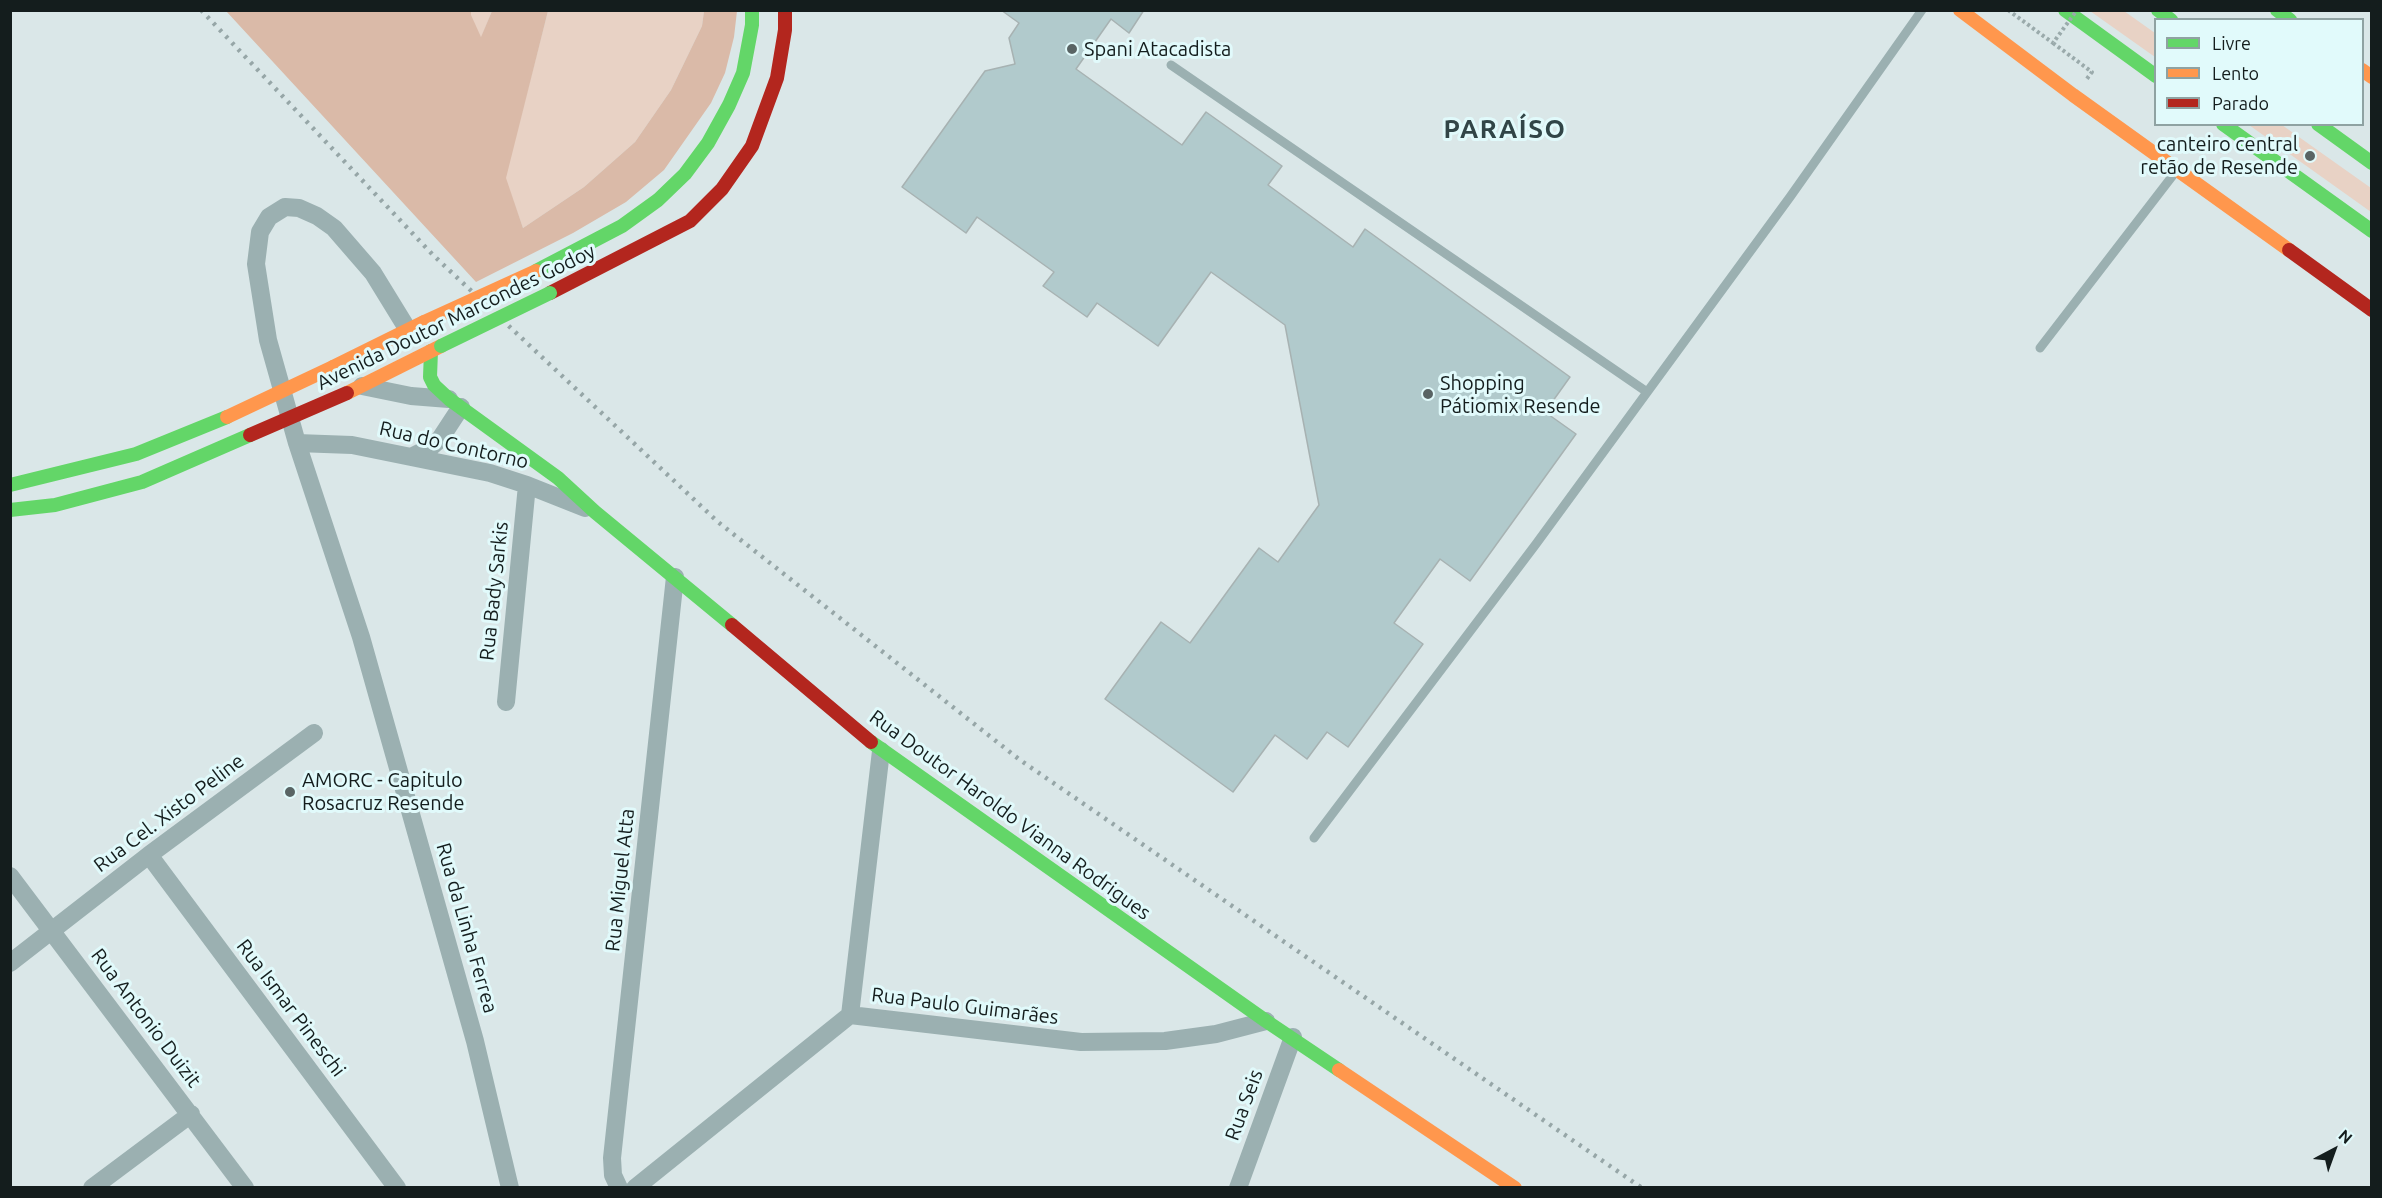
<!DOCTYPE html>
<html>
<head>
<meta charset="utf-8">
<style>
  body { margin:0 }
  #map { position:relative; width:2382px; height:1198px; overflow:hidden; background:#dae7e8; font-family:Ubuntu,sans-serif }
  canvas { display:block }
  .frame { position:absolute; inset:0; border:12px solid #141d1d; pointer-events:none }
  .legend { position:absolute; left:2154px; top:18px; width:210px; height:108px; box-sizing:border-box; background:#e1fafb; border:2px solid #8fa2a2; margin:0; padding:8px 10px; list-style:none; font-size:18px; color:#141d1d }
  .legend li { display:flex; align-items:center; gap:12px; height:30px }
  .legend b { width:30px; border:2px solid #8fa2a2 }
  .north { position:absolute; left:2304px; top:1120px; width:60px; height:60px; -webkit-text-stroke:4px #e1fafb; paint-order:stroke; rotate:41deg; font-size:16px; font-weight:700; line-height:24px; text-align:center; color:#141d1d }
  .north::after { content:''; display:block; margin:auto; width:21px; height:27px; background:#141d1d; clip-path:polygon(50% 0,100% 100%,50% 72%,0 100%) }
</style>
</head>
<body>
<div id="map">
<canvas width="2382" height="1198"></canvas>
<div class="frame"></div>
<ul class="legend">
<li><b style="height:8px;background:#63d668"></b>Livre</li>
<li><b style="height:8px;background:#ff974d"></b>Lento</li>
<li><b style="height:8px;background:#b3261e"></b>Parado</li>
</ul>
<div class="north">N</div>
</div>
<script>
const context = document.querySelector('canvas').getContext('2d');
context.lineJoin = 'round';
function fillPath(path, color) { context.fillStyle = color; context.fill(path, 'evenodd'); }
const shape = rows => new Path2D(rows.map(r => 'M' + r).join(''));
function trace(path, color, width, dash) { context.strokeStyle = color; context.lineWidth = width; context.lineCap = dash ? 'butt' : 'round'; context.setLineDash(dash || []); context.stroke(path); }
function drawText(font, color, halo, rows, align = 'center') {
  context.font = font + ' Ubuntu,sans-serif'; context.lineWidth = 6; context.setLineDash([]); context.textBaseline = 'middle'; context.strokeStyle = halo; context.fillStyle = color; for (const [text, x, y, turn = 0] of rows) {
    context.save(); context.translate(x, y); context.rotate((+turn || 0) * Math.PI / 180); context.textAlign = isNaN(turn) ? turn : align; if (halo) context.strokeText(text, 0, 0); context.fillText(text, 0, 0); context.restore();
  }
}
fillPath(shape([
  [471,11,492,11,481,38,470,15],
  [548,11,704,11,702,26,671,90,635,142,584,187,523,228,505,178],
  [2090,11,2124,11,2155,33,2155,57],
  [2249,125,2282,125,2371,188,2371,212]
]), '#e8d2c5');
fillPath(shape([
  [226,11,471,11,471,15,481,37,492,11,548,11,506,178,523,228,584,187,635,142,671,90,702,26,704,11,737,11,734,37,725,73,711,103,664,170,626,202,573,233,476,282]
]), '#dabaa8');
const building = shape([
  [1001,10,1144,10,1129,33,1111,19,1076,69,1182,145,1206,112,1282,166,1268,185,1353,247,1365,229,1570,377,1545,412,1576,434,1470,581,1440,559,1394,623,1423,644,1348,747,1327,732,1307,759,1275,735,1233,792,1105,699,1161,622,1190,643,1259,548,1278,562,1319,505,1285,325,1211,272,1158,346,1097,303,1087,317,1043,286,1054,272,977,217,966,233,902,187,985,71,1015,64,1009,38,1019,23,1001,10]
]);
fillPath(building, '#b1cacc');
trace(building, '#a7b2b2', 1.5);
trace(shape([
  [2053,43,2092,72,2086,80]
]), '#9aaaab', 4, [3, 3]);
trace(shape([
  [1171,65,1647,392],
  [2040,348,2177,170],
  [1314,838,1536,544,1790,197,1922,10]
]), '#9bb0b1', 9);
trace(shape([
  [408,330,373,273,334,228,317,216,299,208,285,207,269,217,260,232,256,264,268,340,297,443,361,637,475,1041,510,1188],
  [362,386,411,396,449,399],
  [297,443,352,445,490,473,527,485,585,508],
  [411,457,431,447,440,439,461,407],
  [506,702,527,485],
  [881,751,850,1015,1081,1042,1165,1041,1216,1034,1266,1021],
  [149,855,397,1188],
  [10,876,245,1188],
  [10,963,149,855,314,733],
  [92,1188,191,1114],
  [619,1188,613,1175,612,1158,675,577],
  [635,1188,850,1015],
  [1238,1188,1293,1037]
]), '#9bb0b1', 18);
trace(shape([
  [2065,10,2156,76],
  [2158,10,2171,20],
  [2277,10,2290,20],
  [2223,124,2372,231],
  [2318,124,2372,163],
  [536,271,622,226,658,200,685,174,708,143,729,105,743,73,752,25,752,10],
  [431,351,430,377,434,385,449,399,558,478,595,512,732,625],
  [10,485,136,454,227,417],
  [10,510,55,505,142,482,250,435],
  [871,742,1266,1021,1339,1070]
]), '#63d668', 14);
trace(shape([
  [1960,10,2073,95,2289,250],
  [2362,70,2372,77],
  [333,367,424,322],
  [347,393,441,346],
  [1339,1070,1515,1188]
]), '#ff974d', 14);
trace(shape([
  [2289,250,2372,310],
  [550,293,690,221,722,189,752,146,777,78,785,30,785,10],
  [732,625,871,742]
]), '#b3261e', 14);
trace(shape([
  [201,10,433,255,718,522,1020,760,1642,1188]
]), '#96a6a7', 4.5, [3, 6]);
trace(shape([
  [2008,10,2053,43,2077,10]
]), '#9aaaab', 4, [3, 3]);
trace(shape([
  [441,346,550,293]
]), '#63d668', 14);
trace(shape([
  [424,322,536,271],
  [227,417,333,367]
]), '#ff974d', 14);
trace(shape([
  [250,435,347,393]
]), '#b3261e', 14);
for (const [x, y, r, color] of [
  [1072,49,6,"#596464"],
  [2310,156,6,"#596464"],
  [1428,394,6,"#596464"],
  [290,792,6,"#596464"]
]) { const dot = new Path2D(); dot.arc(x, y, r, 0, 2 * Math.PI); context.fillStyle = color; context.fill(dot); trace(dot, '#e1fafb', 2); }
drawText('20px', '#141d1d', '#e1fafb', [
  ["Spani Atacadista",1084,49],
  ["canteiro central",2298,144,"right"],
  ["retão de Resende",2298,167,"right"],
  ["Shopping",1440,383],
  ["Pátiomix Resende",1440,406],
  ["AMORC - Capitulo",302,780],
  ["Rosacruz Resende",302,803]
], 'left');
drawText('20px', '#141d1d', '#e1fafb', [
  ["Avenida Doutor Marcondes Godoy",456,317,-26],
  ["Rua do Contorno",454,445,13],
  ["Rua Bady Sarkis",494,591,-84],
  ["Rua Cel. Xisto Peline",169,813,-37],
  ["Rua Doutor Haroldo Vianna Rodrigues",1010,815,36],
  ["Rua Miguel Atta",620,880,-84],
  ["Rua da Linha Ferrea",467,928,74],
  ["Rua Paulo Guimarães",965,1006,7],
  ["Rua Ismar Pineschi",291,1008,53],
  ["Rua Antonio Duizit",146,1018,53],
  ["Rua Seis",1244,1105,-70]
]);
context.letterSpacing = '1.5px';
drawText('bold 26px', '#314547', '#e1fafb', [
  ["PARAÍSO",1505,129]
]);
context.letterSpacing = '0px';
</script>
</body>
</html>
